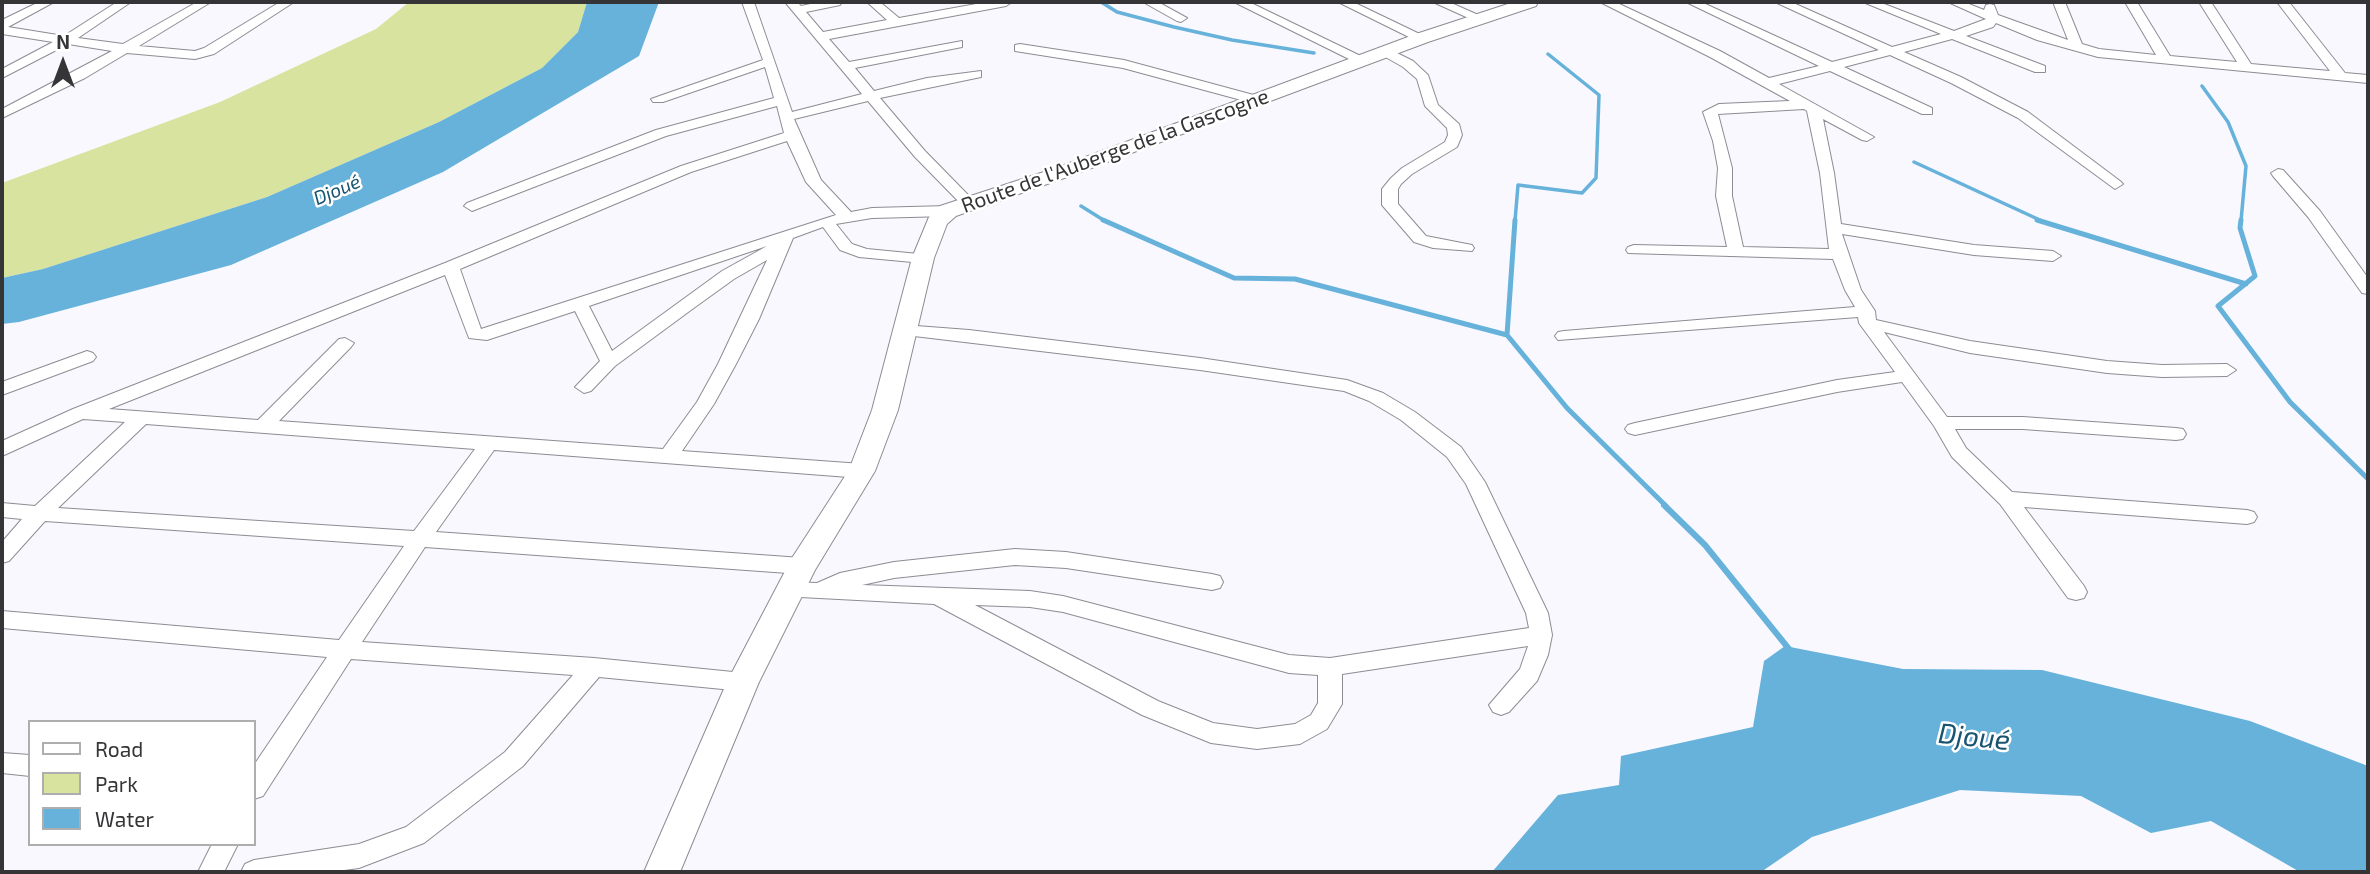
<!DOCTYPE html>
<html>
<head>
<meta charset="utf-8">
<style>
  body { margin:0 }
  #map { position:relative; width:2370px; height:874px; overflow:hidden; background:#f9f8fe; font-family:"Exo 2",sans-serif }
  canvas { display:block }
  .frame { position:absolute; inset:0; border:4px solid #353538; pointer-events:none }
  .legend { position:absolute; left:28px; top:720px; width:228px; height:126px; box-sizing:border-box; background:#fff; border:2px solid #aeaeaf; margin:0; padding:9px 12px; list-style:none; font-size:21px; color:#353538 }
  .legend li { display:flex; align-items:center; gap:14px; height:35px }
  .legend b { width:35px; border:2px solid #aeaeaf }
  .north { position:absolute; left:28px; top:28px; width:70px; height:70px; -webkit-text-stroke:5px #fff; paint-order:stroke; rotate:0deg; font-size:19px; font-weight:700; line-height:28px; text-align:center; color:#353538 }
  .north::after { content:''; display:block; margin:auto; width:24px; height:32px; background:#353538; clip-path:polygon(50% 0,100% 100%,50% 72%,0 100%) }
</style>
</head>
<body>
<div id="map">
<canvas width="2370" height="874"></canvas>
<div class="frame"></div>
<ul class="legend">
<li><b style="height:9px;background:#fff"></b>Road</li>
<li><b style="height:19px;background:#d7e39e"></b>Park</li>
<li><b style="height:19px;background:#67b2da"></b>Water</li>
</ul>
<div class="north">N</div>
</div>
<script>
const context = document.querySelector('canvas').getContext('2d');
context.lineJoin = 'round';
function fillPath(path, color) { context.fillStyle = color; context.fill(path, 'evenodd'); }
const shape = rows => new Path2D(rows.map(r => 'M' + r).join(''));
function trace(path, color, width, dash) { context.strokeStyle = color; context.lineWidth = width; context.lineCap = dash ? 'butt' : 'round'; context.setLineDash(dash || []); context.stroke(path); }
function drawText(font, color, halo, rows, align = 'center') {
  context.font = font + ' "Exo 2",sans-serif'; context.lineWidth = 5; context.setLineDash([]); context.textBaseline = 'middle'; context.strokeStyle = halo; context.fillStyle = color; for (const [text, x, y, turn = 0] of rows) {
    context.save(); context.translate(x, y); context.rotate((+turn || 0) * Math.PI / 180); context.textAlign = isNaN(turn) ? turn : align; if (halo) context.strokeText(text, 0, 0); context.fillText(text, 0, 0); context.restore();
  }
}
fillPath(shape([
  [409,2,587,2,578,32,542,68,439,122,267,197,43,269,2,278,2,183,220,102,376,29]
]), '#d7e39e');
fillPath(shape([
  [587,2,659,2,639,56,443,172,231,265,19,322,2,324,2,278,43,269,267,197,439,122,542,68,578,32],
  [1785,646,1903,669,2042,670,2250,721,2368,766,2368,872,2300,872,2211,821,2151,833,2081,796,1960,790,1812,837,1761,872,1492,872,1558,795,1619,785,1621,756,1753,727,1764,661]
]), '#67b2da');
trace(shape([
  [1101,2,1117,12,1174,27,1232,40,1314,53],
  [2202,86,2228,122,2246,166,2241,221],
  [1914,162,2042,221],
  [1081,206,1105,221],
  [1515,221,1518,185,1582,193,1596,178,1599,95,1548,54]
]), '#67b2da', 3.5);
trace(shape([
  [1103,220,1234,278,1295,279,1507,335],
  [1515,220,1507,335,1567,408,1666,506],
  [2037,220,2246,284],
  [2241,220,2240,228,2255,276,2218,306,2290,402,2368,479]
]), '#67b2da', 5);
trace(shape([
  [1664,505,1705,545,1789,649]
]), '#67b2da', 6);
const street = shape([
  [39,2,54,2,8,27,64,36,117,2,131,2,78,38,123,44,197,2,211,2,139,46,195,51,204,48,280,2,294,2,214,54,195,59,127,53,85,78,2,118,2,109,112,51,68,44,2,78,2,69,53,42,2,34,2,20,39,2],
  [742,2,754,2,792,112,862,94,785,2,797,2,801,6,820,2,842,2,840,5,806,12,823,32,887,20,867,2,880,2,899,18,987,2,1012,2,1006,6,829,39,849,62,962,41,962,47,855,68,874,91,927,78,981,71,981,77,880,98,925,151,977,204,974,207,964,207,915,157,868,101,794,119,821,180,851,212,872,208,948,206,956,211,948,216,872,218,836,224,852,244,867,249,929,255,931,258,923,263,859,257,840,250,823,227,793,238,759,319,736,364,714,404,682,451,862,464,869,466,872,471,869,476,862,478,494,450,436,532,802,558,810,560,813,566,810,572,802,574,425,547,362,642,594,658,743,673,751,675,755,682,751,689,743,691,599,677,523,766,424,843,359,868,330,872,241,872,245,864,254,860,359,844,406,827,505,752,573,675,351,659,263,796,254,799,254,765,327,657,2,628,2,611,339,640,404,546,45,521,9,561,2,563,2,542,22,519,2,517,2,503,35,506,125,422,83,419,2,456,2,441,73,409,445,263,681,166,784,133,777,106,666,136,477,209,472,211,464,206,467,203,656,130,774,98,765,67,663,102,653,102,651,99,763,60,742,2],
  [787,141,806,182,836,215,481,329,460,269,691,172,787,141],
  [767,246,722,271,612,351,589,306,767,246],
  [767,260,718,364,697,402,663,449,279,421,351,347,354,343,345,338,339,339,258,420,109,409,445,275,469,338,487,340,575,311,600,361,575,387,584,393,591,391,615,366,691,310,734,279,767,260],
  [146,424,475,449,414,531,58,508,146,424],
  [1143,2,1158,2,1187,18,1181,22,1177,21,1143,2],
  [1234,2,1249,2,1371,61,1364,65,1359,64,1234,2],
  [1338,2,1353,2,1428,38,1422,42,1417,41,1338,2],
  [1433,2,1449,2,1485,18,1479,22,1475,21,1433,2],
  [1600,2,1615,2,1720,51,1769,78,1819,66,1686,2,1701,2,1832,62,1879,50,1775,2,1791,2,1892,47,1941,34,1863,2,1879,2,1954,31,1986,19,1948,2,1964,2,1984,10,1986,5,1990,4,1994,5,1998,15,2068,40,2053,2,2065,2,2082,44,2099,49,2156,55,2125,2,2137,2,2170,56,2237,62,2199,2,2211,2,2251,64,2330,71,2277,2,2289,2,2345,73,2368,75,2368,83,2098,57,2037,40,1996,23,1993,27,1966,36,2045,66,2045,72,2035,72,1952,39,1904,52,1961,77,2028,112,2120,181,2123,184,2115,189,2018,118,1951,83,1890,55,1844,67,1932,108,1932,114,1922,114,1830,71,1779,84,1874,137,1867,141,1862,140,1823,119,1834,173,1841,224,1974,245,2053,251,2061,256,2053,261,1974,255,1842,234,1861,290,1875,311,1876,320,1970,341,2107,361,2162,365,2227,364,2236,370,2227,376,2162,377,2107,373,1970,353,1884,332,1947,417,2023,417,2176,428,2183,429,2186,434,2183,439,2176,440,2023,429,1955,429,1966,448,2012,492,2247,510,2254,512,2257,517,2254,522,2247,524,2024,507,2084,586,2087,592,2084,598,2076,600,2068,598,2000,504,1952,457,1934,426,1902,382,1837,392,1635,435,1628,433,1625,429,1628,425,1635,423,1837,380,1895,372,1859,323,1858,317,1558,340,1555,336,1558,332,1564,331,1855,307,1845,290,1833,259,1628,253,1626,250,1628,247,1634,245,1727,247,1716,196,1718,168,1713,141,1703,112,1719,104,1790,101,1710,57,1600,2],
  [1804,109,1807,111,1820,173,1829,249,1743,247,1732,196,1732,168,1718,114,1804,109],
  [1020,44,1124,60,1261,97,1263,100,1256,104,1123,68,1015,51,1015,45,1020,44],
  [1387,48,1413,61,1428,75,1438,105,1459,124,1462,135,1457,147,1412,174,1401,184,1398,189,1398,204,1426,236,1472,245,1474,248,1472,251,1433,248,1414,242,1382,205,1382,189,1391,178,1402,168,1445,142,1448,135,1447,128,1425,106,1417,79,1403,67,1382,55,1380,52,1387,48],
  [2278,169,2283,170,2320,211,2368,278,2368,294,2362,293,2308,217,2273,176,2271,173,2278,169],
  [903,325,969,330,1200,358,1347,380,1383,393,1415,412,1461,447,1485,482,1548,613,1552,635,1548,655,1537,681,1509,712,1501,715,1493,712,1489,705,1520,669,1528,646,1342,674,1342,704,1327,729,1300,744,1257,749,1211,743,1142,715,934,604,781,596,778,590,781,584,789,582,817,583,840,573,894,562,1015,549,1066,552,1212,574,1220,576,1223,582,1220,588,1212,590,1066,568,1015,565,894,578,862,585,1030,591,1063,596,1289,655,1330,658,1529,628,1526,613,1466,484,1447,457,1401,420,1369,401,1344,391,1200,370,897,334,894,330,903,325],
  [975,605,1030,607,1063,612,1289,673,1318,675,1318,703,1311,715,1295,724,1257,729,1213,723,1158,701,975,605],
  [87,351,93,353,96,357,93,361,2,395,2,382,87,351],
  [2,753,30,755,30,776,2,773,2,753],
  [212,844,238,844,224,872,198,872,212,844]
]);
const secondary = shape([
  [1514,2,1538,2,1536,6,1428,42,1070,176,956,216,947,224,934,258,898,410,875,471,815,570,759,682,680,872,644,872,727,682,792,558,849,470,872,410,912,258,929,217,940,206,1056,168,1416,34,1514,2]
]);
trace(street, '#8d8c93', 2);
trace(secondary, '#8d8c93', 2);
fillPath(street, '#fff');
fillPath(secondary, '#fff');
drawText('italic 19px', '#195470', '#fff', [
  ["Djoué",337,190,-23]
]);
drawText('21px', '#353538', '#fff', [
  ["Route de l'Auberge de la Gascogne",1115,151,-20]
]);
drawText('italic 28px', '#195470', '#fff', [
  ["Djoué",1974,737,6]
]);
</script>
</body>
</html>
